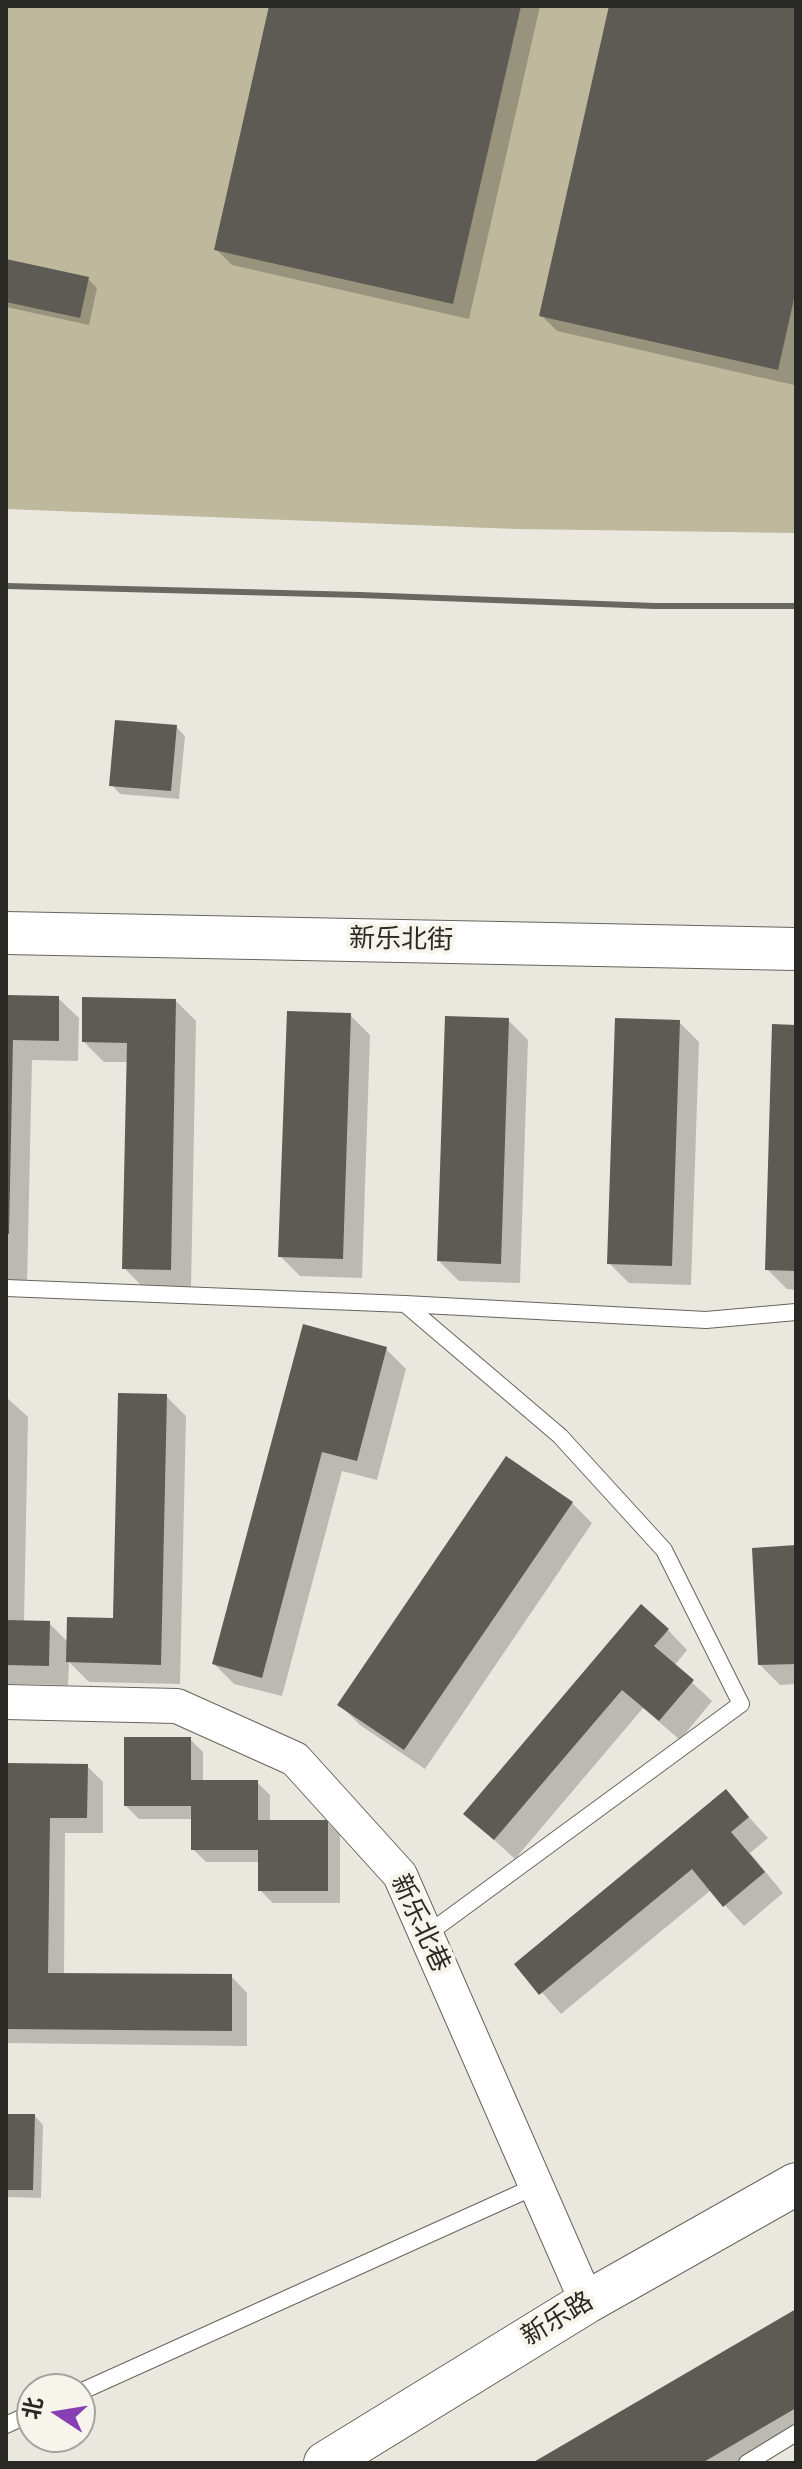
<!DOCTYPE html>
<html>
<head>
<meta charset="utf-8">
<style>
  body { margin:0 }
  #map { position:relative; width:802px; height:2469px; overflow:hidden; background:#eae8de; font-family:"Sofia Sans Condensed","Noto Sans SC",sans-serif }
  canvas { display:block }
  .frame { position:absolute; inset:0; border:8px solid #292925; pointer-events:none }
  .north { position:absolute; left:16px; top:2373px; width:80px; height:80px; box-sizing:border-box; background:#f7f5eb; border:2px solid #a5a39c; border-radius:50%; rotate:282deg; font-size:22px; font-weight:700; line-height:32px; text-align:center; color:#292925 }
  .north::after { content:''; display:block; margin:auto; width:28px; height:36px; background:#8640b3; clip-path:polygon(50% 0,100% 100%,50% 72%,0 100%) }
</style>
</head>
<body>
<div id="map">
<canvas width="802" height="2469"></canvas>
<div class="frame"></div>
<div class="north">北</div>
</div>
<script>
const context = document.querySelector('canvas').getContext('2d');
context.lineJoin = 'round';
function fillPath(path, color) { context.fillStyle = color; context.fill(path, 'evenodd'); }
const shape = rows => new Path2D(rows.map(r => 'M' + r).join(''));
function trace(path, color, width, dash) { context.strokeStyle = color; context.lineWidth = width; context.lineCap = dash ? 'butt' : 'round'; context.setLineDash(dash || []); context.stroke(path); }
function drawText(font, color, halo, rows, align = 'center') {
  context.font = font + ' "Sofia Sans Condensed","Noto Sans SC",sans-serif'; context.lineWidth = 8; context.setLineDash([]); context.textBaseline = 'middle'; context.strokeStyle = halo; context.fillStyle = color; for (const [text, x, y, turn = 0] of rows) {
    context.save(); context.translate(x, y); context.rotate((+turn || 0) * Math.PI / 180); context.textAlign = isNaN(turn) ? turn : align; if (halo) context.strokeText(text, 0, 0); context.fillText(text, 0, 0); context.restore();
  }
}
fillPath(shape([
  [6,6,796,6,796,533,516,529,6,509]
]), '#beb89d');
fillPath(shape([
  [271,6,540,6,469,319,232,265,216,249],
  [611,6,796,6,796,374,794,385,557,331,541,315],
  [6,261,88,279,97,288,89,325,6,307],
  [176,727,185,736,179,799,120,794,112,785],
  [6,997,58,998,79,1018,78,1061,32,1060,27,1285,6,1285],
  [176,1001,196,1021,191,1289,144,1288,124,1268,129,1062,104,1062,84,1042],
  [350,1015,370,1035,362,1278,300,1276,280,1256],
  [508,1020,528,1040,520,1283,459,1281,439,1261],
  [679,1022,699,1042,691,1285,629,1283,609,1263],
  [796,1027,796,1290,787,1289,767,1269],
  [304,1327,386,1349,406,1369,377,1480,342,1471,282,1696,234,1684,214,1664],
  [166,1396,186,1416,180,1684,89,1682,69,1662,68,1685,6,1684,6,1397,28,1417,24,1623,49,1623,69,1643,115,1620],
  [572,1503,592,1523,425,1769,360,1725,340,1705],
  [796,1547,796,1684,780,1685,760,1665],
  [668,1630,687,1650,674,1666,712,1701,680,1740,643,1708,515,1859,466,1814],
  [190,1739,203,1752,203,1782,257,1782,270,1795,270,1822,327,1822,340,1835,340,1903,273,1903,260,1890,260,1862,206,1862,193,1849,193,1819,139,1819,126,1806],
  [6,1765,87,1766,103,1782,103,1833,65,1833,64,1975,231,1976,247,1993,247,2046,6,2043],
  [726,1792,768,1838,750,1853,783,1893,744,1926,711,1890,561,2014,517,1964],
  [6,2116,35,2116,43,2125,41,2198,6,2197],
  [796,2312,796,2439,755,2463,536,2463]
]), '#0003');
fillPath(shape([
  [269,6,521,6,453,304,214,250],
  [609,6,796,6,796,290,778,370,539,316],
  [6,259,89,277,80,318,6,302],
  [115,720,177,725,171,791,109,786],
  [6,995,59,996,59,1041,13,1040,9,1234,6,1234],
  [82,997,176,999,171,1270,122,1269,127,1043,82,1042],
  [287,1011,351,1013,343,1259,278,1257],
  [445,1016,509,1018,501,1264,437,1261],
  [615,1018,680,1020,672,1266,607,1264],
  [772,1024,796,1025,796,1271,765,1270],
  [303,1324,387,1347,357,1461,322,1452,262,1678,212,1664],
  [118,1393,167,1394,161,1665,66,1662,67,1617,113,1618],
  [506,1456,573,1502,404,1750,337,1705],
  [796,1545,796,1664,758,1665,752,1548],
  [641,1604,669,1629,654,1646,694,1680,659,1721,622,1690,494,1840,463,1814],
  [6,1620,50,1621,49,1666,6,1665],
  [124,1737,191,1737,191,1780,258,1780,258,1820,328,1820,328,1891,258,1891,258,1850,191,1850,191,1806,124,1806],
  [6,1763,88,1764,87,1818,50,1818,48,1973,232,1974,232,2031,6,2029],
  [726,1789,749,1817,731,1832,765,1872,723,1907,692,1869,539,1995,514,1964],
  [6,2114,35,2114,33,2190,6,2190],
  [796,2309,796,2408,702,2463,532,2463]
]), '#5d5b53');
const service = shape([
  [6,1288,405,1304,706,1320,796,1312],
  [405,1304,560,1436,664,1550,741,1704,426,1935],
  [80,2392,536,2186],
  [6,2425,32,2413],
  [747,2463,796,2433]
]);
const minor = shape([
  [6,1702,177,1706,295,1759,400,1875,587,2302]
]);
const tertiary = shape([
  [6,933,796,949],
  [325,2463,587,2302,796,2184]
]);
trace(service, '#66645c', 18);
trace(minor, '#66645c', 36);
trace(tertiary, '#66645c', 44);
trace(service, '#fff', 16);
trace(minor, '#fff', 34);
trace(tertiary, '#fff', 42);
trace(shape([
  [6,586,360,595,655,606,796,606]
]), '#686761', 6);
drawText('26px', '#292925', '#f7f5eb', [
  ["新乐北街",401,941,1],
  ["新乐北巷",419,1924,65],
  ["新乐路",558,2320,-31]
]);
</script>
</body>
</html>
